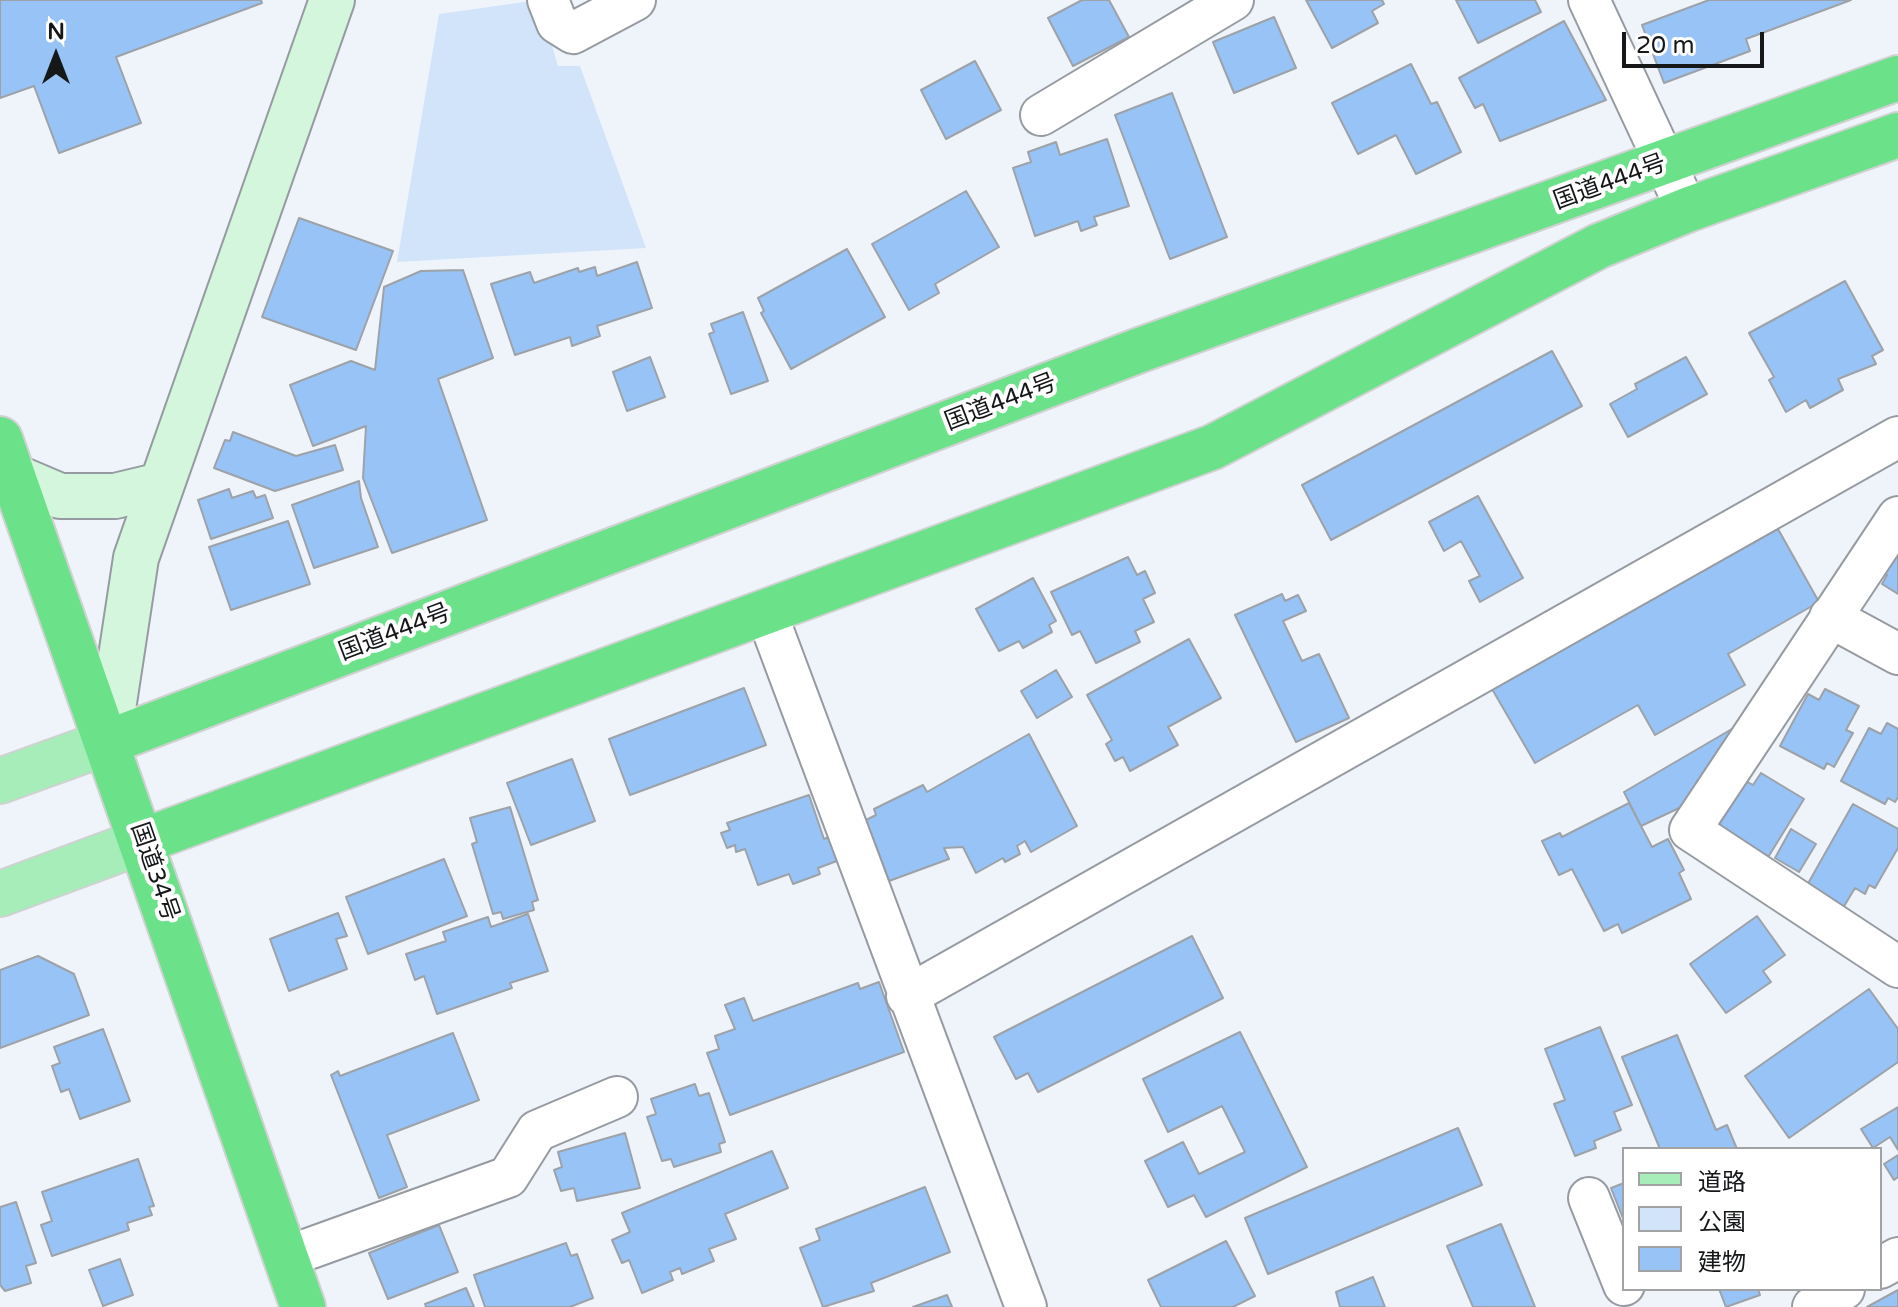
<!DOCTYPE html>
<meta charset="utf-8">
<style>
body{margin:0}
#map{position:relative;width:1898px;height:1307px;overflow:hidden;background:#eff4fb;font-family:"Varela Round","Noto Sans JP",sans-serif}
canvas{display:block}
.legend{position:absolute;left:1622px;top:1147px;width:260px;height:144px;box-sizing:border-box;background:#fff;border:2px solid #a1a2a3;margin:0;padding:10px 14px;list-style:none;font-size:24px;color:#151719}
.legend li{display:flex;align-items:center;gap:16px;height:40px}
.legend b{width:40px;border:2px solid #a1a2a3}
.north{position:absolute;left:16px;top:16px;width:80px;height:80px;-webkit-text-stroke:6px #fff;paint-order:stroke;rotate:0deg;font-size:22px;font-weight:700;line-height:32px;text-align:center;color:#151719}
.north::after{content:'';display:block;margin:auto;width:28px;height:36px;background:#151719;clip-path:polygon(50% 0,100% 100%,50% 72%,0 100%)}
.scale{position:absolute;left:1622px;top:32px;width:142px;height:36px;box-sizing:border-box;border:4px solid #151719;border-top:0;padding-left:10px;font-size:24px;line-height:28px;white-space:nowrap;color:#151719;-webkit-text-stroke:6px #fff;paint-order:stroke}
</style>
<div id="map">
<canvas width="1898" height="1307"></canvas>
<ul class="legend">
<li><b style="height:10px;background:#a6edb9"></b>道路</li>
<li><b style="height:22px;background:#d1e4fa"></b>公園</li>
<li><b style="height:22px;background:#98c3f6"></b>建物</li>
</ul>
<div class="north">N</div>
<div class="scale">20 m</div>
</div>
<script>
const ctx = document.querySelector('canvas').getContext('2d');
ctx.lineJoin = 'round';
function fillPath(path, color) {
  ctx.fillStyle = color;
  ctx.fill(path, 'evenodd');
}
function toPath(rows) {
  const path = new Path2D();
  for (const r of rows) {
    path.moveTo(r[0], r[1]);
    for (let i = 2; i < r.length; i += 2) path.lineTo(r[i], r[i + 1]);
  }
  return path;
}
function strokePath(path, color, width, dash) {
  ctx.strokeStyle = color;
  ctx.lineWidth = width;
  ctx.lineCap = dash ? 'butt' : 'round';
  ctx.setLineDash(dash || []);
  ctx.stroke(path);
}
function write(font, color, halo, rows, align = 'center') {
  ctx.font = font + ' "Varela Round","Noto Sans JP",sans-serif';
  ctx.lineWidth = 8;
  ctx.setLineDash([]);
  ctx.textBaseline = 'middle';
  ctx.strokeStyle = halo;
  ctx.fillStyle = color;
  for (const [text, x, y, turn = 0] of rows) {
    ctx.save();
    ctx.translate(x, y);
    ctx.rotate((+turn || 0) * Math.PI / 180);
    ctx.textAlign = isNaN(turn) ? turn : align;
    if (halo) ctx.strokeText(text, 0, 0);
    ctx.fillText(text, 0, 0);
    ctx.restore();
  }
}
fillPath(toPath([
 [539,0,558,66,580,66,646,248,397,262,439,14]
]), '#d1e4fa');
const building = toPath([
 [0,0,261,0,262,3,116,57,141,123,59,153,34,86,0,98,0,0],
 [1082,0,1109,0,1129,37,1073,66,1048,18,1082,0],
 [1306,0,1382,0,1384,4,1372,11,1378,23,1332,48,1306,0],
 [1456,0,1535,0,1541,12,1478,43,1456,0],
 [1709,0,1851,0,1746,39,1750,51,1664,83,1642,25,1709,0],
 [1274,17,1296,68,1234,93,1213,42,1274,17],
 [1564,21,1606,100,1500,141,1483,104,1475,108,1459,78,1564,21],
 [975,61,1001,110,946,139,921,90,975,61],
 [1411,64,1431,104,1437,102,1461,152,1416,174,1396,135,1358,154,1332,103,1411,64],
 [1172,93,1227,237,1170,259,1115,115,1172,93],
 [1107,139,1129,206,1094,217,1097,225,1081,231,1078,221,1035,236,1013,168,1031,162,1028,152,1056,142,1060,155,1107,139],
 [966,191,999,247,935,284,939,293,909,310,872,244,966,191],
 [299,218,393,251,356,350,262,317,299,218],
 [847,249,885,317,791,369,761,313,764,311,758,298,847,249],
 [637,262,652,308,597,326,600,336,572,346,570,337,515,355,491,284,530,272,534,283,578,268,579,272,595,267,597,276,637,262],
 [463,270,493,358,438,379,487,520,392,553,363,478,366,426,313,446,290,385,351,361,375,370,384,287,421,271,463,270],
 [1845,281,1883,350,1872,356,1876,364,1838,379,1843,390,1810,408,1806,400,1786,412,1769,380,1774,377,1749,333,1845,281],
 [743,312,768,381,731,394,709,334,714,332,711,324,743,312],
 [1552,351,1582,406,1331,540,1302,485,1552,351],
 [650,357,665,397,627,411,613,372,650,357],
 [1686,357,1707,394,1628,437,1610,404,1637,389,1635,384,1686,357],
 [233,432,296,456,335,445,343,470,275,491,214,468,225,440,230,441,233,432],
 [359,481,361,498,378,547,314,568,292,505,359,481],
 [229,489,232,498,253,491,256,498,265,495,273,518,211,539,198,500,229,489],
 [1478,496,1523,578,1480,602,1469,581,1480,576,1461,541,1444,551,1429,522,1478,496],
 [288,521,310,584,231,610,209,547,288,521],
 [1778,529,1819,602,1728,654,1745,685,1655,735,1638,705,1535,763,1492,689,1778,529],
 [1898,547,1898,594,1882,584,1887,575,1883,573,1898,547],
 [1128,557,1137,575,1145,571,1155,593,1143,599,1154,622,1135,631,1140,642,1096,663,1080,631,1072,635,1051,592,1128,557],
 [1033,578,1056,621,1049,625,1052,632,1023,648,1019,641,999,651,976,609,1033,578],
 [1282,594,1285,601,1298,595,1306,611,1283,621,1302,661,1319,654,1349,718,1296,742,1235,615,1282,594],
 [1189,639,1221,698,1168,727,1178,745,1130,771,1123,757,1115,761,1106,744,1112,740,1087,695,1189,639],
 [1056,670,1072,697,1037,718,1021,691,1056,670],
 [744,688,766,745,630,795,609,739,744,688],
 [1825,689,1859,706,1846,730,1853,733,1834,767,1827,763,1824,769,1780,746,1808,694,1819,700,1825,689],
 [1887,723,1898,729,1898,797,1895,802,1888,798,1885,804,1841,781,1869,728,1881,734,1887,723],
 [1737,726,1694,801,1641,826,1624,792,1737,726],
 [1029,734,1077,826,1031,852,1025,841,1017,846,1020,854,1005,862,1003,858,976,873,963,847,944,848,949,859,889,881,866,820,876,815,874,809,923,785,927,792,1029,734],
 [572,759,595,821,531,845,507,783,572,759],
 [1761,773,1804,799,1767,859,1717,828,1746,781,1753,785,1761,773],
 [809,795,824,839,829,837,837,861,818,868,820,874,793,884,789,874,758,885,745,849,736,852,735,845,727,848,721,833,730,830,727,823,809,795],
 [1629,803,1652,847,1668,839,1684,870,1679,873,1691,899,1622,933,1618,924,1604,931,1572,869,1559,875,1542,841,1560,833,1562,837,1629,803],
 [1853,804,1898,829,1898,848,1875,888,1869,885,1865,894,1855,888,1843,908,1806,887,1853,804],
 [510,807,538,900,532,902,534,910,503,919,501,912,493,914,472,844,477,842,470,818,510,807],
 [1791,829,1816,844,1799,872,1775,858,1791,829],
 [444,859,467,916,368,954,346,897,444,859],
 [338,913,347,936,336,939,347,969,289,991,270,939,338,913],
 [528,914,548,971,510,983,512,988,437,1014,424,976,415,980,406,954,446,941,443,932,488,917,491,927,528,914],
 [1757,916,1785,955,1763,971,1771,982,1726,1013,1690,964,1757,916],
 [1192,936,1223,998,1038,1092,1028,1073,1016,1079,994,1037,1192,936],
 [38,956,74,974,89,1015,0,1048,0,970,38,956],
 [879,982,904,1052,730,1115,707,1053,719,1049,715,1036,735,1029,725,1005,744,998,753,1021,858,983,860,989,879,982],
 [1869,989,1898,1029,1898,1062,1789,1138,1745,1076,1869,989],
 [1600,1027,1632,1105,1614,1112,1621,1130,1594,1141,1596,1148,1575,1156,1554,1104,1565,1100,1545,1049,1600,1027],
 [103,1029,130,1101,80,1119,69,1089,61,1092,52,1066,60,1063,54,1047,103,1029],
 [1240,1032,1307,1167,1206,1217,1194,1195,1168,1207,1145,1161,1183,1142,1199,1174,1245,1152,1222,1106,1168,1132,1143,1079,1240,1032],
 [453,1033,479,1100,387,1135,407,1187,379,1198,331,1075,338,1071,340,1076,453,1033],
 [1677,1035,1716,1130,1727,1125,1737,1149,1660,1149,1622,1057,1677,1035],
 [695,1084,699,1096,709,1093,725,1142,719,1144,721,1152,674,1167,671,1159,662,1161,647,1117,656,1114,651,1099,695,1084],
 [1898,1107,1898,1150,1890,1137,1873,1148,1861,1129,1898,1107],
 [1458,1128,1482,1185,1268,1274,1245,1218,1458,1128],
 [625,1133,640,1188,577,1201,574,1188,561,1191,554,1170,562,1167,558,1152,625,1133],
 [772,1151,788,1188,725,1214,736,1239,709,1249,714,1261,682,1274,680,1268,670,1272,673,1280,642,1293,629,1260,622,1263,612,1240,630,1232,622,1213,772,1151],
 [1898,1155,1898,1177,1894,1180,1884,1164,1898,1155],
 [138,1159,154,1206,149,1207,152,1215,127,1223,129,1230,52,1256,41,1225,52,1221,42,1192,138,1159],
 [1624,1183,1624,1221,1611,1188,1624,1183],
 [925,1187,950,1252,871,1283,874,1291,823,1307,800,1248,820,1240,816,1229,925,1187],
 [16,1202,36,1263,26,1266,31,1283,5,1291,0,1285,0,1207,16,1202],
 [1501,1224,1535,1307,1473,1307,1447,1246,1501,1224],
 [439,1225,458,1272,388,1299,369,1253,439,1225],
 [1226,1241,1255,1296,1233,1307,1161,1307,1148,1280,1226,1241],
 [566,1243,571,1256,577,1254,593,1298,570,1307,485,1307,474,1275,566,1243],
 [120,1259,133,1295,103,1306,89,1270,120,1259],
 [1373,1277,1385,1307,1340,1307,1336,1292,1373,1277],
 [466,1288,474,1307,426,1307,425,1304,466,1288],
 [1719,1289,1758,1289,1760,1295,1726,1307,1719,1289],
 [1898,1290,1898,1307,1867,1307,1898,1290],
 [947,1295,952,1307,913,1307,947,1295]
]);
fillPath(building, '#98c3f6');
strokePath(building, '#9da2a8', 2);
const street = toPath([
 [548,0,557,23,573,33,635,0],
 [1589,0,1687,210],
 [1041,115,1233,0],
 [1898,517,1690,830,1898,967],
 [766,612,1026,1307],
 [1830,617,1898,654],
 [907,996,1898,437],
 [1589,1198,1624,1285],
 [286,1257,508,1177,537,1131,617,1097],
 [1880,1268,1898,1258],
 [1813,1307,1844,1289]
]);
const secondary = toPath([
 [13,476,60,496,115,496,161,485],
 [108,742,136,558,332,0]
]);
const primary = toPath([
 [0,781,108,742],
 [0,894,143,841]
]);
const highway = toPath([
 [0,439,303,1307],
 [108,742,1140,350,1898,78],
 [143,841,1213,447,1599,246,1687,210,1898,135]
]);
strokePath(street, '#969ba1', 44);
strokePath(secondary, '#969ba1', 48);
strokePath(primary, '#d0d1d1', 48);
strokePath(highway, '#d0d1d1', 48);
strokePath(street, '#fff', 40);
strokePath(secondary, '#d3f6dc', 44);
strokePath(primary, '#a6edb9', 44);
strokePath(highway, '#6be18a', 44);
write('24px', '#151719', '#fff', [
 ["国道444号",1610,183,-20],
 ["国道444号",1001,403,-21],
 ["国道444号",395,633,-21],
 ["国道34号",154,872,71]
]);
</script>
